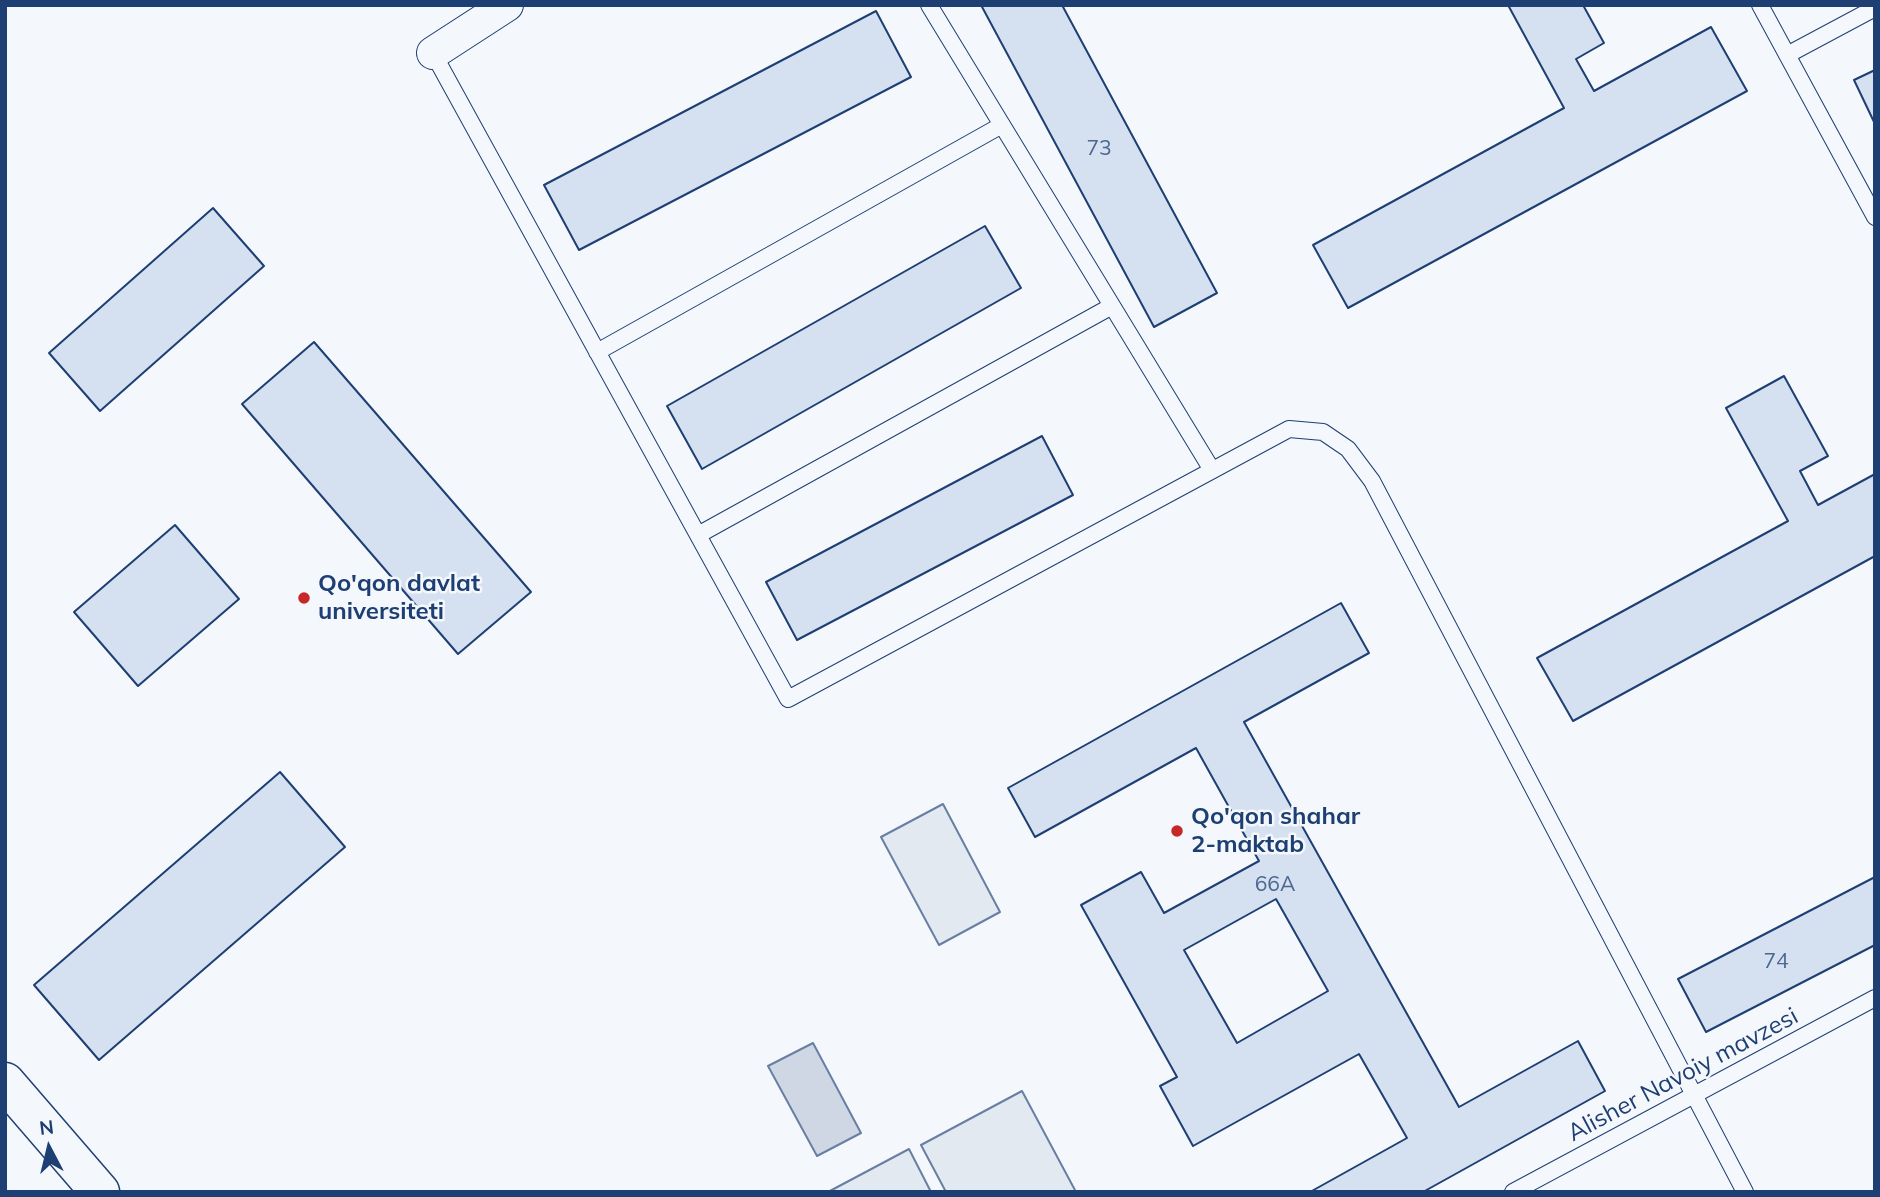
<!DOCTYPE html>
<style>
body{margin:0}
#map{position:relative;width:1880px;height:1197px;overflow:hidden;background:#f4f7fb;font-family:Mulish,sans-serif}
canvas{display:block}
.frame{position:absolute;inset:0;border:7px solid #1d3f73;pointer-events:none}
.north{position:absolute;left:14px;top:1113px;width:70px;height:70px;-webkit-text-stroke:5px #f4f7fb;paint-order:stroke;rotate:353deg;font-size:19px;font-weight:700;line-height:28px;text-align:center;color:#1d3f73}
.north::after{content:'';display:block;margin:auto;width:24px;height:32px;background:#1d3f73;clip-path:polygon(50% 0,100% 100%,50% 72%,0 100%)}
</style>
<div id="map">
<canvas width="1880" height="1197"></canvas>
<div class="frame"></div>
<div class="north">N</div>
</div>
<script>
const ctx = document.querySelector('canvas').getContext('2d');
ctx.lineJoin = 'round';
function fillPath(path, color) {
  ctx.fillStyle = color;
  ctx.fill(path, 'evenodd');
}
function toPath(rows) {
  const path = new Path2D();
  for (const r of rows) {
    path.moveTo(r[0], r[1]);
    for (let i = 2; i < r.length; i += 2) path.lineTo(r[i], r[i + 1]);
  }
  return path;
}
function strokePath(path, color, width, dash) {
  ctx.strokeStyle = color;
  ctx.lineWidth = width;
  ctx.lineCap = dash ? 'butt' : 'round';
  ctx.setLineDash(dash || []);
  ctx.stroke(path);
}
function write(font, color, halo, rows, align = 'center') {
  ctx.font = font + ' Mulish,sans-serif';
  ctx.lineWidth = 5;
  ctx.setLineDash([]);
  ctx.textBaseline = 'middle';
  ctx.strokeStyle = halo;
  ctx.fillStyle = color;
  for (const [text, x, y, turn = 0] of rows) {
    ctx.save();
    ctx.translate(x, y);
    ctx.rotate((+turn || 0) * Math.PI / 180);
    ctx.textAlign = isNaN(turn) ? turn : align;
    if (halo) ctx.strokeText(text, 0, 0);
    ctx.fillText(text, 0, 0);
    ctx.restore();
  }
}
const green = toPath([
 [943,804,1000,912,939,945,881,837,943,804],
 [1022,1091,1076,1192,946,1192,921,1145,1022,1091],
 [909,1149,931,1192,828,1192,909,1149]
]);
fillPath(green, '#e3e9f0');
strokePath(green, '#687fa3', 2);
const water = toPath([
 [813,1043,861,1133,817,1156,768,1066,813,1043]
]);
fillPath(water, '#cfd7e4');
strokePath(water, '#687fa3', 2);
const building = toPath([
 [981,5,1062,5,1217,293,1154,327,981,5],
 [1508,5,1583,5,1604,43,1576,59,1594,91,1711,27,1747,91,1348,308,1313,245,1564,108,1508,5],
 [876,11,911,77,579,250,544,185,876,11],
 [1875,70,1875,124,1854,80,1875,70],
 [213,208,264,266,100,411,49,353,213,208],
 [985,226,1021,288,702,469,667,406,985,226],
 [314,342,531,592,458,654,242,404,314,342],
 [1784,376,1828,456,1800,471,1818,505,1875,474,1875,556,1573,721,1537,658,1788,521,1726,408,1784,376],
 [1042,436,1073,495,797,640,766,582,1042,436],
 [175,525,239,599,138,686,74,612,175,525],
 [1341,603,1369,653,1244,722,1459,1107,1578,1041,1605,1091,1423,1192,1310,1192,1407,1138,1359,1054,1193,1146,1160,1086,1177,1077,1081,905,1141,872,1164,913,1259,861,1196,748,1035,837,1008,788,1341,603],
 [1276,899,1328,991,1237,1043,1184,950,1276,899],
 [280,772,345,847,99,1060,34,985,280,772],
 [1875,877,1875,945,1706,1032,1678,979,1875,877]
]);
fillPath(building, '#d5e0f0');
strokePath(building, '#1d3f73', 2);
const service = toPath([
 [929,5,1212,470],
 [1760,5,1875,217],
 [433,53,788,699,1289,429,1323,432,1348,449,1372,481,1745,1192],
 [1787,55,1875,8],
 [597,352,1002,125],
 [698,535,1112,306],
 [1513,1192,1875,998]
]);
const minor = toPath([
 [433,53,507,5]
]);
const trunk = toPath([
 [5,1082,100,1192]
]);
strokePath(service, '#1d3f73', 18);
strokePath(minor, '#1d3f73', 34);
strokePath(trunk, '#1d3f73', 41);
strokePath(service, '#f4f7fb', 16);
strokePath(minor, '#f4f7fb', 32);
strokePath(trunk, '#f4f7fb', 38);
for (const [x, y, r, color] of [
 [304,598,7,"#c62828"],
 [1177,831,7,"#c62828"]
]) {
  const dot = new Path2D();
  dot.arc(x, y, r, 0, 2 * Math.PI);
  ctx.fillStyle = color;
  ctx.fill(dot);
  strokePath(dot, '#f4f7fb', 2.5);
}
write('21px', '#4b6792', null, [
 ["73",1099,149],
 ["66A",1275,885],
 ["74",1776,962]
]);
write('bold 24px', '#1d3f73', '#f4f7fb', [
 ["Qo'qon davlat",318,584],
 ["universiteti",318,612],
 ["Qo'qon shahar",1191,817],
 ["2-maktab",1191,845]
], 'left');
write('24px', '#1d3f73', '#f4f7fb', [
 ["Alisher Navoiy mavzesi",1683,1075,-28]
]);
</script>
